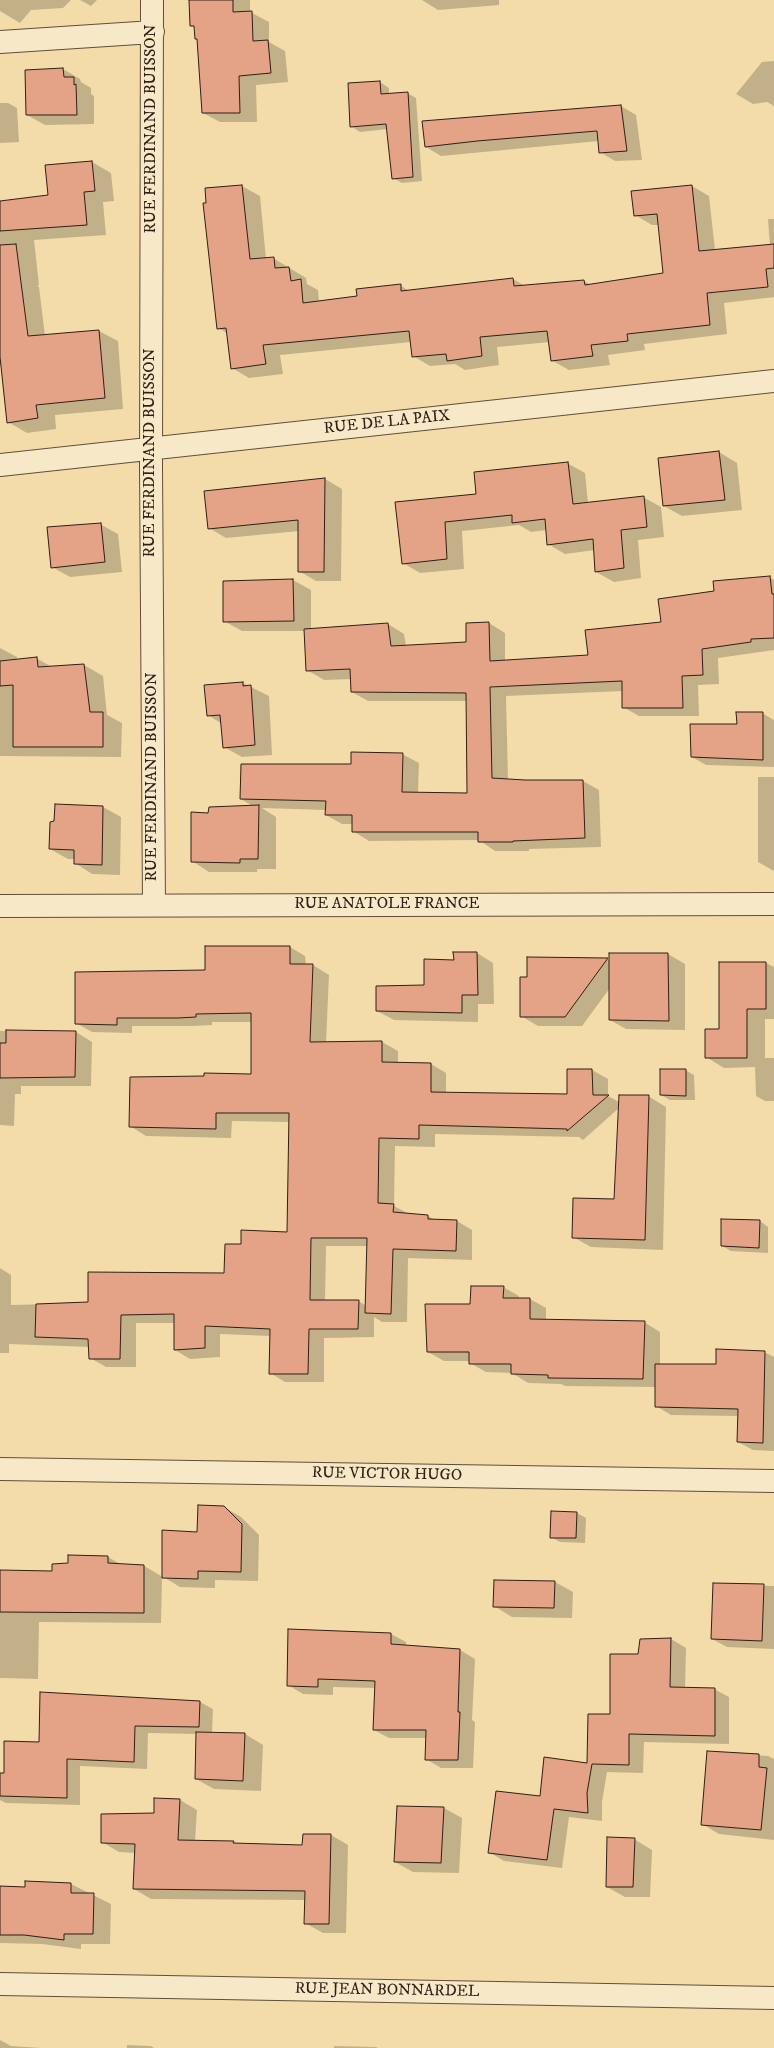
<!DOCTYPE html>
<style>
body{margin:0}
canvas{display:block;background:#f3dcaa}
</style>
<canvas width="774" height="2048"></canvas>
<script>
const ctx = document.querySelector('canvas').getContext('2d');
ctx.lineJoin = 'round';
function fillPath(path, color) {
  ctx.fillStyle = color;
  ctx.fill(path, 'evenodd');
}
function toPath(rows) {
  const path = new Path2D();
  for (const r of rows) {
    path.moveTo(r[0], r[1]);
    for (let i = 2; i < r.length; i += 2) path.lineTo(r[i], r[i + 1]);
  }
  return path;
}
function strokePath(path, color, width, dash) {
  ctx.strokeStyle = color;
  ctx.lineWidth = width;
  ctx.lineCap = dash ? 'butt' : 'round';
  ctx.setLineDash(dash || []);
  ctx.stroke(path);
}
function write(font, color, halo, rows, align = 'center') {
  ctx.font = font + ' "IM FELL DW Pica",serif';
  ctx.lineWidth = 3;
  ctx.setLineDash([]);
  ctx.textBaseline = 'middle';
  ctx.strokeStyle = halo;
  ctx.fillStyle = color;
  for (const [text, x, y, turn = 0] of rows) {
    ctx.save();
    ctx.translate(x, y);
    ctx.rotate((+turn || 0) * Math.PI / 180);
    ctx.textAlign = isNaN(turn) ? turn : align;
    if (halo) ctx.strokeText(text, 0, 0);
    ctx.fillText(text, 0, 0);
    ctx.restore();
  }
}
fillPath(toPath([
 [0,0,71,0,63,8,31,10,20,23,0,11],
 [80,0,97,0,91,6],
 [190,0,250,0,250,12,269,22,269,42,285,51,288,82,256,85,257,122,220,122,203,113,198,40,196,39,195,28,191,25],
 [422,0,499,0,499,5,438,10],
 [774,61,774,106,767,102,753,104,736,94,762,62],
 [63,69,80,79,81,82,91,88,91,94,94,96,94,124,45,125,27,115],
 [380,82,389,88,389,94,407,93,416,98,422,181,402,183,393,178,388,129,360,132,351,126],
 [0,103,8,103,17,108,19,142,0,143],
 [621,106,636,115,642,160,615,161,600,152,599,141,441,156,426,147],
 [92,162,111,173,114,201,103,202,106,235,34,240,39,285,37,286,39,287,45,336,99,331,118,341,123,409,55,415,56,429,27,433,8,422,0,360,0,202,49,196],
 [242,186,260,196,266,259,273,258,306,278,307,284,318,290,319,302,358,297,400,285,409,291,513,279,525,286,584,281,591,285,664,274,659,225,652,225,635,215,692,186,709,196,715,250,770,246,768,219,774,219,774,297,724,303,727,334,644,344,645,350,608,355,610,365,569,370,551,360,550,342,497,347,499,365,465,370,455,364,430,366,413,356,411,342,280,355,283,374,249,378,232,368,227,333,218,328,206,188],
 [719,452,737,463,742,510,682,516,664,506],
 [567,463,585,473,588,503,643,497,661,507,664,537,638,540,641,578,614,582,596,572,595,550,565,554,548,544,547,530,531,532,519,525,462,531,464,569,420,573,403,563,396,502,477,494],
 [325,479,342,489,341,581,316,581,299,571,299,531,226,538,209,528,205,492],
 [100,524,118,534,122,572,70,577,52,567],
 [769,577,774,580,774,650,718,658,719,684,698,685,699,716,639,716,623,707,623,691,506,696,508,780,583,781,599,790,601,847,529,849,529,851,495,851,479,840,369,841,353,831,353,824,342,824,326,815,326,810,262,808,276,817,276,869,257,869,257,872,209,872,192,861,209,814,254,807,241,799,402,754,419,763,418,793,468,794,468,701,368,701,352,692,352,679,324,680,307,670,305,631,242,631,224,621,293,580,311,590,311,629,388,624,404,634,406,646,467,643,489,623,505,633,505,661,589,656,662,623,716,592],
 [0,648,17,657,17,660,36,658,52,667,84,665,103,676,107,715,122,723,121,757,0,756],
 [243,683,269,696,272,755,242,757,224,747,222,724,208,715],
 [762,713,774,720,774,767,706,765,692,757,738,725],
 [758,777,774,777,774,871,758,862],
 [56,805,103,807,121,817,120,875,92,874,75,863,75,859,68,859,50,849],
 [290,947,305,956,306,965,313,965,329,975,326,1043,382,1042,398,1051,398,1063,431,1064,446,1073,446,1093,568,1095,592,1070,608,1079,608,1096,619,1102,648,1096,666,1107,663,1250,591,1247,573,1237,615,1200,619,1108,583,1140,579,1137,435,1134,435,1147,395,1146,394,1206,409,1214,428,1216,435,1220,457,1221,472,1230,472,1260,408,1258,407,1322,382,1322,374,1317,374,1337,324,1338,324,1382,285,1382,270,1373,271,1336,220,1334,220,1357,190,1359,175,1350,175,1323,136,1323,136,1367,106,1367,90,1358,90,1347,9,1344,9,1353,0,1353,0,1268,11,1275,11,1305,89,1303,225,1274,242,1245,288,1233,289,1122,232,1121,231,1138,146,1136,130,1126,252,1075,252,1022,212,1022,212,1025,194,1026,132,1026,132,1033,92,1032,76,1023,206,971],
 [326,1246,368,1246,367,1306,358,1301,325,1301],
 [477,953,493,963,494,1004,478,1004,478,1022,394,1020,377,1011,425,986,455,961],
 [610,954,668,954,685,964,685,1030,626,1029,610,1020,610,988,582,1026,538,1026,521,1016,528,978,528,958,610,960],
 [720,963,766,963,774,967,774,1019,765,1019,765,1058,774,1058,774,1101,765,1101,756,1096,755,1067,724,1068,706,1057,720,1030],
 [0,1031,76,1032,92,1042,91,1086,21,1086,21,1094,15,1094,14,1126,0,1125],
 [685,1070,694,1075,695,1100,670,1100,661,1095],
 [760,1221,768,1227,768,1253,731,1251,722,1246],
 [503,1287,519,1296,519,1299,530,1299,546,1308,546,1320,644,1322,660,1332,660,1365,717,1365,764,1352,774,1357,774,1451,753,1450,738,1442,739,1416,671,1415,656,1406,656,1387,565,1386,561,1384,528,1383,512,1373,486,1372,470,1363,470,1361,444,1361,428,1352,471,1305],
 [224,1507,241,1517,259,1535,258,1581,215,1580,215,1588,180,1587,162,1576,161,1623,39,1622,38,1679,0,1678,0,1571,53,1572,69,1564,69,1556,108,1557,122,1565,144,1566,163,1577,197,1533],
 [577,1513,586,1518,585,1543,560,1542,551,1537],
 [495,1581,555,1582,573,1592,572,1618,512,1617,494,1606],
 [714,1584,774,1586,774,1649,727,1647,712,1639],
 [391,1634,406,1642,406,1646,460,1650,475,1659,472,1720,475,1722,473,1768,441,1768,426,1759,427,1738,389,1738,374,1730,376,1688,333,1687,333,1695,303,1694,288,1685],
 [671,1639,686,1648,685,1689,714,1689,729,1697,729,1744,644,1742,643,1773,607,1772,602,1802,602,1821,569,1817,562,1868,504,1861,489,1852,541,1797,588,1764,639,1655],
 [200,1702,213,1709,212,1734,245,1734,263,1745,261,1791,214,1789,196,1779,197,1734,148,1733,147,1769,80,1766,80,1805,6,1803,0,1800,0,1774,4,1774,40,1743],
 [708,1752,768,1756,774,1759,774,1840,719,1834,702,1824],
 [180,1800,197,1810,195,1841,303,1846,331,1835,348,1845,346,1933,323,1933,305,1923,306,1900,151,1899,134,1889,135,1853,119,1852,102,1842],
 [398,1807,444,1808,462,1818,459,1873,413,1872,395,1862],
 [634,1839,652,1850,650,1897,625,1897,607,1887],
 [71,1884,111,1904,110,1944,81,1944,81,1949,42,1944,0,1943,0,1887,26,1888],
 [0,2040,11,2046,42,2048,0,2048],
 [127,2045,151,2046,154,2048,127,2048],
 [334,2046,376,2047,378,2048,334,2048]
]), '#0003');
const building = toPath([
 [189,0,233,0,233,12,252,11,253,41,268,40,271,73,239,76,240,113,202,113,197,39,195,39,194,26,190,26,189,0],
 [63,68,64,77,74,77,74,85,76,84,77,115,26,115,25,70,63,68],
 [380,81,381,94,408,92,413,177,392,179,386,124,350,127,348,83,380,81],
 [621,105,627,151,599,153,597,131,477,141,425,147,422,121,621,105],
 [92,161,95,191,84,192,87,225,0,231,0,201,48,195,45,165,92,161],
 [242,185,250,259,274,257,275,268,289,267,291,281,301,279,303,303,357,296,356,289,401,284,401,291,513,278,514,286,584,280,585,285,663,273,657,214,634,216,631,191,692,185,699,251,774,244,774,268,766,269,768,287,707,293,710,325,627,334,628,341,591,345,593,356,551,361,547,331,480,337,482,356,447,361,446,354,412,357,409,331,263,345,266,364,231,369,226,328,217,329,203,203,206,203,205,188,242,185],
 [16,244,28,336,99,330,105,398,36,405,38,418,7,423,0,357,0,245,16,244],
 [719,451,725,500,663,506,658,458,719,451],
 [568,462,573,504,644,496,647,527,621,530,624,568,595,572,593,539,547,545,545,519,512,523,512,515,445,522,447,559,402,564,395,502,476,494,474,472,568,462],
 [325,478,324,572,298,572,298,520,208,529,204,491,325,478],
 [101,523,105,562,51,568,47,527,101,523],
 [770,576,772,594,774,594,774,638,751,639,751,642,702,649,703,675,682,676,683,708,622,708,622,681,490,687,492,778,525,780,583,780,585,838,513,841,513,842,478,842,478,832,352,832,352,815,325,815,326,801,240,799,241,764,351,764,351,752,403,753,402,792,467,793,466,693,351,692,350,669,306,671,304,629,388,623,391,646,466,642,466,623,489,622,490,661,588,655,585,630,661,622,658,599,714,591,713,581,770,576],
 [293,579,294,621,223,622,223,581,293,579],
 [37,657,38,667,84,664,90,712,103,712,103,747,13,747,13,685,0,686,0,661,37,657],
 [243,682,243,686,251,685,255,745,223,748,220,715,207,716,204,685,243,682],
 [736,712,763,712,763,760,691,757,690,724,737,724,736,712],
 [55,804,103,806,102,865,74,864,74,850,49,849,50,822,54,821,55,804],
 [259,805,258,859,240,859,240,863,191,862,191,812,208,813,209,807,259,805],
 [205,946,290,946,290,964,313,964,310,1042,382,1041,382,1062,431,1063,431,1092,567,1094,567,1069,592,1069,593,1095,609,1095,567,1131,567,1129,419,1125,419,1139,379,1138,378,1203,394,1204,393,1212,428,1215,428,1219,457,1220,456,1251,393,1249,391,1314,365,1313,367,1238,311,1238,310,1300,359,1300,358,1329,309,1329,308,1374,269,1374,270,1329,205,1326,205,1348,174,1350,174,1314,121,1315,120,1359,89,1359,88,1339,35,1337,36,1304,88,1302,88,1272,224,1273,225,1244,241,1244,241,1230,287,1232,289,1113,216,1113,216,1129,129,1127,130,1077,204,1076,204,1073,251,1074,251,1013,196,1014,196,1017,178,1018,117,1018,117,1025,75,1024,75,972,205,970,205,946],
 [453,952,477,952,478,995,462,995,462,1013,376,1011,376,986,424,985,424,959,454,960,453,952],
 [609,953,668,953,669,1021,609,1020,609,953],
 [527,957,608,958,565,1017,520,1017,520,977,527,977,527,957],
 [719,962,766,962,766,1009,747,1009,747,1058,705,1058,705,1029,719,1029,719,962],
 [6,1030,76,1031,75,1077,0,1078,0,1043,6,1043,6,1030],
 [660,1069,686,1069,686,1096,660,1095,660,1069],
 [619,1095,649,1095,645,1240,572,1238,573,1198,614,1199,619,1095],
 [721,1219,760,1220,759,1248,721,1246,721,1219],
 [471,1286,504,1286,503,1298,530,1298,530,1319,645,1321,643,1379,548,1378,548,1375,511,1374,511,1364,469,1364,469,1352,427,1352,425,1304,470,1304,471,1286],
 [716,1349,765,1351,763,1443,737,1442,738,1409,655,1407,655,1364,716,1364,716,1349],
 [198,1505,224,1506,242,1524,241,1572,198,1571,198,1579,162,1578,162,1530,197,1532,198,1505],
 [551,1511,577,1512,576,1538,550,1538,551,1511],
 [68,1555,108,1556,108,1563,144,1565,144,1613,0,1612,0,1570,52,1571,52,1564,68,1563,68,1555],
 [494,1580,555,1581,554,1608,493,1607,494,1580],
 [713,1583,764,1584,762,1641,711,1639,713,1583],
 [288,1629,391,1633,391,1644,460,1649,458,1712,460,1712,458,1760,425,1760,426,1730,373,1730,375,1681,318,1679,318,1687,287,1686,288,1629],
 [671,1638,670,1687,715,1688,715,1736,629,1734,629,1765,592,1764,587,1793,588,1813,554,1809,547,1860,488,1853,496,1791,540,1796,544,1757,587,1763,588,1714,610,1714,610,1654,638,1654,640,1639,671,1638],
 [40,1692,200,1701,199,1727,135,1726,134,1762,67,1759,67,1798,0,1796,0,1773,4,1773,4,1741,39,1742,40,1692],
 [196,1732,245,1733,243,1781,195,1779,196,1732],
 [707,1751,759,1754,759,1767,767,1768,761,1830,701,1825,707,1751],
 [154,1798,180,1799,178,1840,234,1841,233,1843,302,1845,303,1834,331,1834,329,1924,304,1924,305,1891,133,1889,135,1844,101,1843,101,1814,154,1813,154,1798],
 [397,1806,444,1807,441,1863,394,1862,397,1806],
 [607,1837,635,1838,633,1887,606,1887,607,1837],
 [25,1881,71,1883,71,1893,94,1893,93,1934,64,1934,64,1940,24,1935,0,1935,0,1886,25,1887,25,1881]
]);
fillPath(building, '#e4a286');
strokePath(building, '#2f1f16', 1);
const street = toPath([
 [152,0,151,466,154,905],
 [0,42,153,32],
 [0,465,774,381],
 [0,906,774,904],
 [0,1469,774,1481],
 [0,1984,774,1998]
]);
strokePath(street, '#604e3b', 24);
strokePath(street, '#f7e8c8', 22);
write('16px', '#2f1f16', '#f7e8c8', [
 ["RUE FERDINAND BUISSON",152,129,-90],
 ["RUE DE LA PAIX",387,423,-6],
 ["RUE FERDINAND BUISSON",151,453,-90],
 ["RUE FERDINAND BUISSON",153,777,-90],
 ["RUE ANATOLE FRANCE",387,905],
 ["RUE VICTOR HUGO",387,1475,1],
 ["RUE JEAN BONNARDEL",387,1991,1]
]);
</script>
